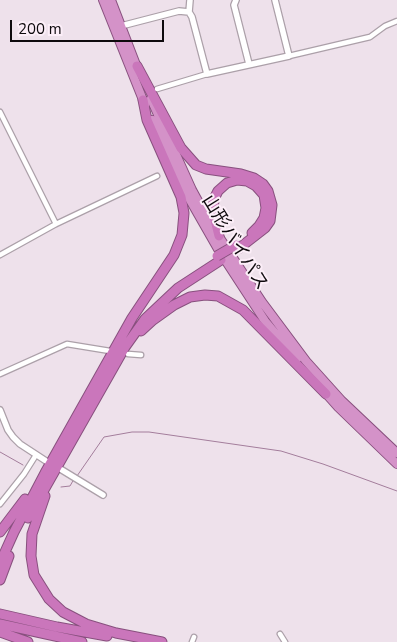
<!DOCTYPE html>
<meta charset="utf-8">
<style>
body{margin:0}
#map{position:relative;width:397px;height:642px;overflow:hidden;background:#eee1eb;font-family:"Nunito Sans",sans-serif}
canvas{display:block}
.scale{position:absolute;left:10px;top:20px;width:154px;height:22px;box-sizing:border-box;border:2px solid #0e0a0d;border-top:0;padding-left:6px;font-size:15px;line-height:18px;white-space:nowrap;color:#0e0a0d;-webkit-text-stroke:4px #fceef8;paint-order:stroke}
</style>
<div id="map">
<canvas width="397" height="642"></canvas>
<div class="scale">200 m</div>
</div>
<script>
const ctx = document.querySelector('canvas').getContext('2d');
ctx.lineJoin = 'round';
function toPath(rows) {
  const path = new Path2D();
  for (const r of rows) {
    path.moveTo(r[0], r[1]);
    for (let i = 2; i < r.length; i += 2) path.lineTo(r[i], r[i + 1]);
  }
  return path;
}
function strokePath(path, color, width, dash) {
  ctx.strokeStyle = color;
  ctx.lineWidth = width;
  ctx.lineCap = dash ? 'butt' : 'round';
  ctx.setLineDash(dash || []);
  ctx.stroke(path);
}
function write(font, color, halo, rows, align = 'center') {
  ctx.font = font + ' "Nunito Sans","Noto Sans JP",sans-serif';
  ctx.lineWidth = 4;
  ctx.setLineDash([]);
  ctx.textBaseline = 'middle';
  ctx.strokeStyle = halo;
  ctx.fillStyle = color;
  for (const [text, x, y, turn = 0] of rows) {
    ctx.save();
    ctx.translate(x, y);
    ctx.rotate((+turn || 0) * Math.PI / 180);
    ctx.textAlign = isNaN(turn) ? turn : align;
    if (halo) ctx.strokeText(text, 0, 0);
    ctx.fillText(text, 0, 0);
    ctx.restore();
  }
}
strokePath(toPath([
 [0,452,23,465],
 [77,476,104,437,132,432,149,432,281,451,323,464,397,491],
 [61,487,70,486,74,479]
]), '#a37d9b', 1);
const minor = toPath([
 [289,56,370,37,385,26,397,21],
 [157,89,207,74],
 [0,112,56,224],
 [0,255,56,224,157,176],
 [128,354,141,355],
 [0,374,67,344,110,351],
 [0,504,24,474,36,455],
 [280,634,285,642],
 [192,642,194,637]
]);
const tertiary = toPath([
 [236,0,234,5,249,64],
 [189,12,190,0],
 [121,26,179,11,189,12,192,17,207,74,289,56,275,0],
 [0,410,8,430,13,437,20,444,46,461],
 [62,470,103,495]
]);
const trunk = toPath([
 [103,0,145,105],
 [111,0,138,70],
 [151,99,192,190,210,223,262,302,306,361,342,401,397,453],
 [152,120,186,193,218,249,265,321,297,359],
 [322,389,338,407,397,464]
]);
const motorway = toPath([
 [137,66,181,148,196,165,206,169,241,174,254,178,263,184,268,191,272,205,270,221,265,228,238,249],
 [219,236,213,212,214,199,218,191,227,183,237,180,247,181,256,186,264,195,266,208,264,218,259,226,252,233],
 [141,331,153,320,174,305,190,297,205,295,218,296,243,310,326,394],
 [45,496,32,534,31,556,34,575,49,599,63,612,86,624,116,633,162,642],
 [28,518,125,347,145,319,178,288,221,260],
 [0,532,25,499],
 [0,563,14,532,45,473,132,318,174,255,182,235,184,213,181,197,147,120,143,100],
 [0,580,9,556],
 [0,614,57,627,107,636],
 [0,624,82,642],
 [0,632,28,642]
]);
strokePath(minor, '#aca0a9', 7);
strokePath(tertiary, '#aca0a9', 8);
strokePath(trunk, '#88507e', 10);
strokePath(motorway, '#88507e', 11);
strokePath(minor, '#fff', 4.5);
strokePath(tertiary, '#fff', 5.5);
strokePath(trunk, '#d492c8', 8);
strokePath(motorway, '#ca76bb', 9);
const motorwayBridge = toPath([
 [217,256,236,245]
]);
strokePath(motorwayBridge, '#88507e', 11, []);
strokePath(motorwayBridge, '#ca76bb', 9);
write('18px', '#0e0a0d', '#fceef8', [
 ["山形バイパス",234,243,58]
]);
</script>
